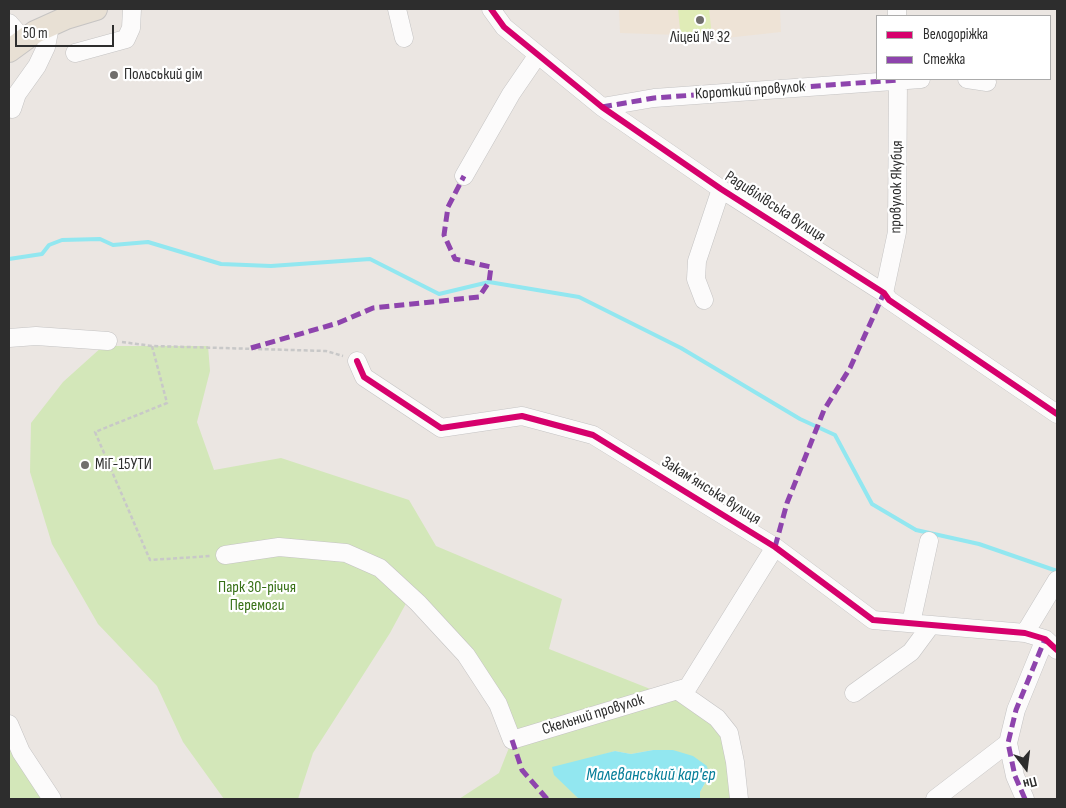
<!DOCTYPE html>
<meta charset="utf-8">
<style>
body{margin:0}
#map{position:relative;width:1066px;height:808px;overflow:hidden;background:#ebe6e2;font-family:"Sofia Sans Condensed",sans-serif}
canvas{display:block}
.frame{position:absolute;inset:0;border:10px solid #2d2d2d;pointer-events:none}
.legend{position:absolute;left:876px;top:15px;width:175px;height:65px;box-sizing:border-box;background:#fff;border:1px solid #ababab;margin:0;padding:6px 9px;list-style:none;font-size:15px;color:#2d2d2d}
.legend li{display:flex;align-items:center;gap:10px;height:25px}
.legend b{width:25px;border:1px solid #ababab}
.north{position:absolute;left:1001px;top:743px;width:50px;height:50px;-webkit-text-stroke:4px #fff;paint-order:stroke;rotate:165deg;font-size:14px;font-weight:700;line-height:20px;text-align:center;color:#2d2d2d}
.north::after{content:'';display:block;margin:auto;width:18px;height:22px;background:#2d2d2d;clip-path:polygon(50% 0,100% 100%,50% 72%,0 100%)}
.scale{position:absolute;left:15px;top:25px;width:99px;height:22px;box-sizing:border-box;border:2px solid #2d2d2d;border-top:0;padding-left:6px;font-size:15px;line-height:18px;white-space:nowrap;color:#2d2d2d;-webkit-text-stroke:4px #fff;paint-order:stroke}
</style>
<div id="map">
<canvas width="1066" height="808"></canvas>
<div class="frame"></div>
<ul class="legend">
<li><b style="height:6px;background:#d6006c"></b>Велодоріжка</li>
<li><b style="height:6px;background:#8e44ad"></b>Стежка</li>
</ul>
<div class="north">Пн</div>
<div class="scale">50 m</div>
</div>
<script>
const ctx = document.querySelector('canvas').getContext('2d');
ctx.lineJoin = 'round';
function fillPath(path, color) {
  ctx.fillStyle = color;
  ctx.fill(path, 'evenodd');
}
function toPath(rows) {
  const path = new Path2D();
  for (const r of rows) {
    path.moveTo(r[0], r[1]);
    for (let i = 2; i < r.length; i += 2) path.lineTo(r[i], r[i + 1]);
  }
  return path;
}
function strokePath(path, color, width, dash) {
  ctx.strokeStyle = color;
  ctx.lineWidth = width;
  ctx.lineCap = dash ? 'butt' : 'round';
  ctx.setLineDash(dash || []);
  ctx.stroke(path);
}
function write(font, color, halo, rows, align = 'center') {
  ctx.font = font + ' "Sofia Sans Condensed",sans-serif';
  ctx.lineWidth = 4.5;
  ctx.setLineDash([]);
  ctx.textBaseline = 'middle';
  ctx.strokeStyle = halo;
  ctx.fillStyle = color;
  for (const [text, x, y, turn = 0] of rows) {
    ctx.save();
    ctx.translate(x, y);
    ctx.rotate((+turn || 0) * Math.PI / 180);
    ctx.textAlign = isNaN(turn) ? turn : align;
    if (halo) ctx.strokeText(text, 0, 0);
    ctx.fillText(text, 0, 0);
    ctx.restore();
  }
}
fillPath(toPath([
 [619,9,780,9,781,32,680,43,678,35,620,33]
]), '#eee3d6');
fillPath(toPath([
 [103,346,208,346,210,371,197,422,214,470,281,458,409,500,436,546,562,599,549,649,663,694,677,690,717,718,739,799,700,799,700,792,709,776,653,750,631,754,615,751,588,759,569,788,579,799,459,799,499,773,512,740,498,704,410,596,390,633,313,753,298,799,224,799,183,742,157,686,98,624,52,544,30,472,31,423,63,382],
 [9,735,41,789,40,797,51,799,9,799]
]), '#d3e7b9');
fillPath(toPath([
 [678,9,709,9,712,36,681,39]
]), '#e0ecb7');
fillPath(toPath([
 [653,750,673,750,693,756,707,766,709,776,700,792,700,799,579,799,554,775,552,767,615,751,631,754]
]), '#92e7f0');
strokePath(toPath([
 [9,259,42,254,49,245,62,240,100,239,113,245,148,242,221,264,271,266,370,259,439,294,489,282,579,297,681,348,800,419,835,435,872,504,916,530,979,544,1057,571]
]), '#92e7f0', 4);
const minor = toPath([
 [397,9,404,38],
 [491,9,504,27,602,107,721,189,884,293,889,300,1057,414],
 [897,9,897,16],
 [9,23,23,39],
 [75,53,126,39,131,28,132,9],
 [967,79,987,82],
 [602,107,654,98,921,79],
 [12,109,17,94,37,66,46,47,50,26],
 [464,176,511,94,537,56],
 [884,293,897,232,898,79],
 [704,300,696,279,697,261,721,189],
 [9,338,36,336,108,341],
 [357,361,364,377,441,428,522,416,593,435,775,547,873,620,1025,633,1045,639,1057,650],
 [225,555,279,547,346,553,380,568,418,603,466,655,498,704,512,740,688,687,775,547],
 [911,623,929,541],
 [1025,633,1057,580],
 [677,690,717,718,729,733,735,762,739,799],
 [854,693,911,652,931,625],
 [9,724,21,752,52,799],
 [935,799,1008,743],
 [1025,799,1015,776,1008,743,1016,710,1045,639]
]);
const major = toPath([
 [9,51,35,32,66,18,96,9]
]);
strokePath(minor, '#c4c3c3', 19);
strokePath(major, '#c6c4c3', 24);
strokePath(toPath([
 [122,342,152,346,326,351,343,356],
 [152,346,167,403,95,432,150,560,211,556]
]), '#c8c8c8', 2.5, [4, 2.5]);
strokePath(minor, '#fcfbfb', 18);
strokePath(major, '#e8e0d4', 22);
strokePath(toPath([
 [602,107,654,98,898,80],
 [251,348,338,323,373,308,479,297,489,282,491,267,455,259,444,235,448,207,464,176],
 [775,547,787,503,824,410,850,368,884,293],
 [512,740,522,770,547,799],
 [1025,799,1015,776,1008,743,1016,710,1045,639]
]), '#8e44ad', 5, [10, 5]);
strokePath(toPath([
 [491,9,504,27,602,107,721,189,884,293,889,300,1057,414],
 [357,361,364,377,441,428,522,416,593,435,775,547,873,620,1025,633,1045,639,1057,650]
]), '#d6006c', 6);
for (const [x, y, r, color] of [
 [700,20,5,"#706e6c"],
 [114,75,5,"#706e6c"],
 [85,465,5,"#706e6c"]
]) {
  const dot = new Path2D();
  dot.arc(x, y, r, 0, 2 * Math.PI);
  ctx.fillStyle = color;
  ctx.fill(dot);
  strokePath(dot, '#fff', 2);
}
write('16px', '#2d2d2d', '#fff', [
 ["Ліцей № 32",700,38,"center"],
 ["Польський дім",124,75],
 ["МіГ-15УТИ",95,465]
], 'left');
write('16px', '#2d2d2d', '#fff', [
 ["Короткий провулок",750,91,-4],
 ["провулок Якубця",897,187,-89],
 ["Радивілівська вулиця",775,207,33],
 ["Закамʼянська вулиця",711,491,32],
 ["Скельний провулок",593,715,-17]
]);
write('16px', '#377016', '#fff', [
 ["Парк 30-річчя",257,588],
 ["Перемоги",257,606]
]);
write('italic 18px', '#067e99', '#fff', [
 ["Малеванський кар'єр",651,775]
]);
</script>
